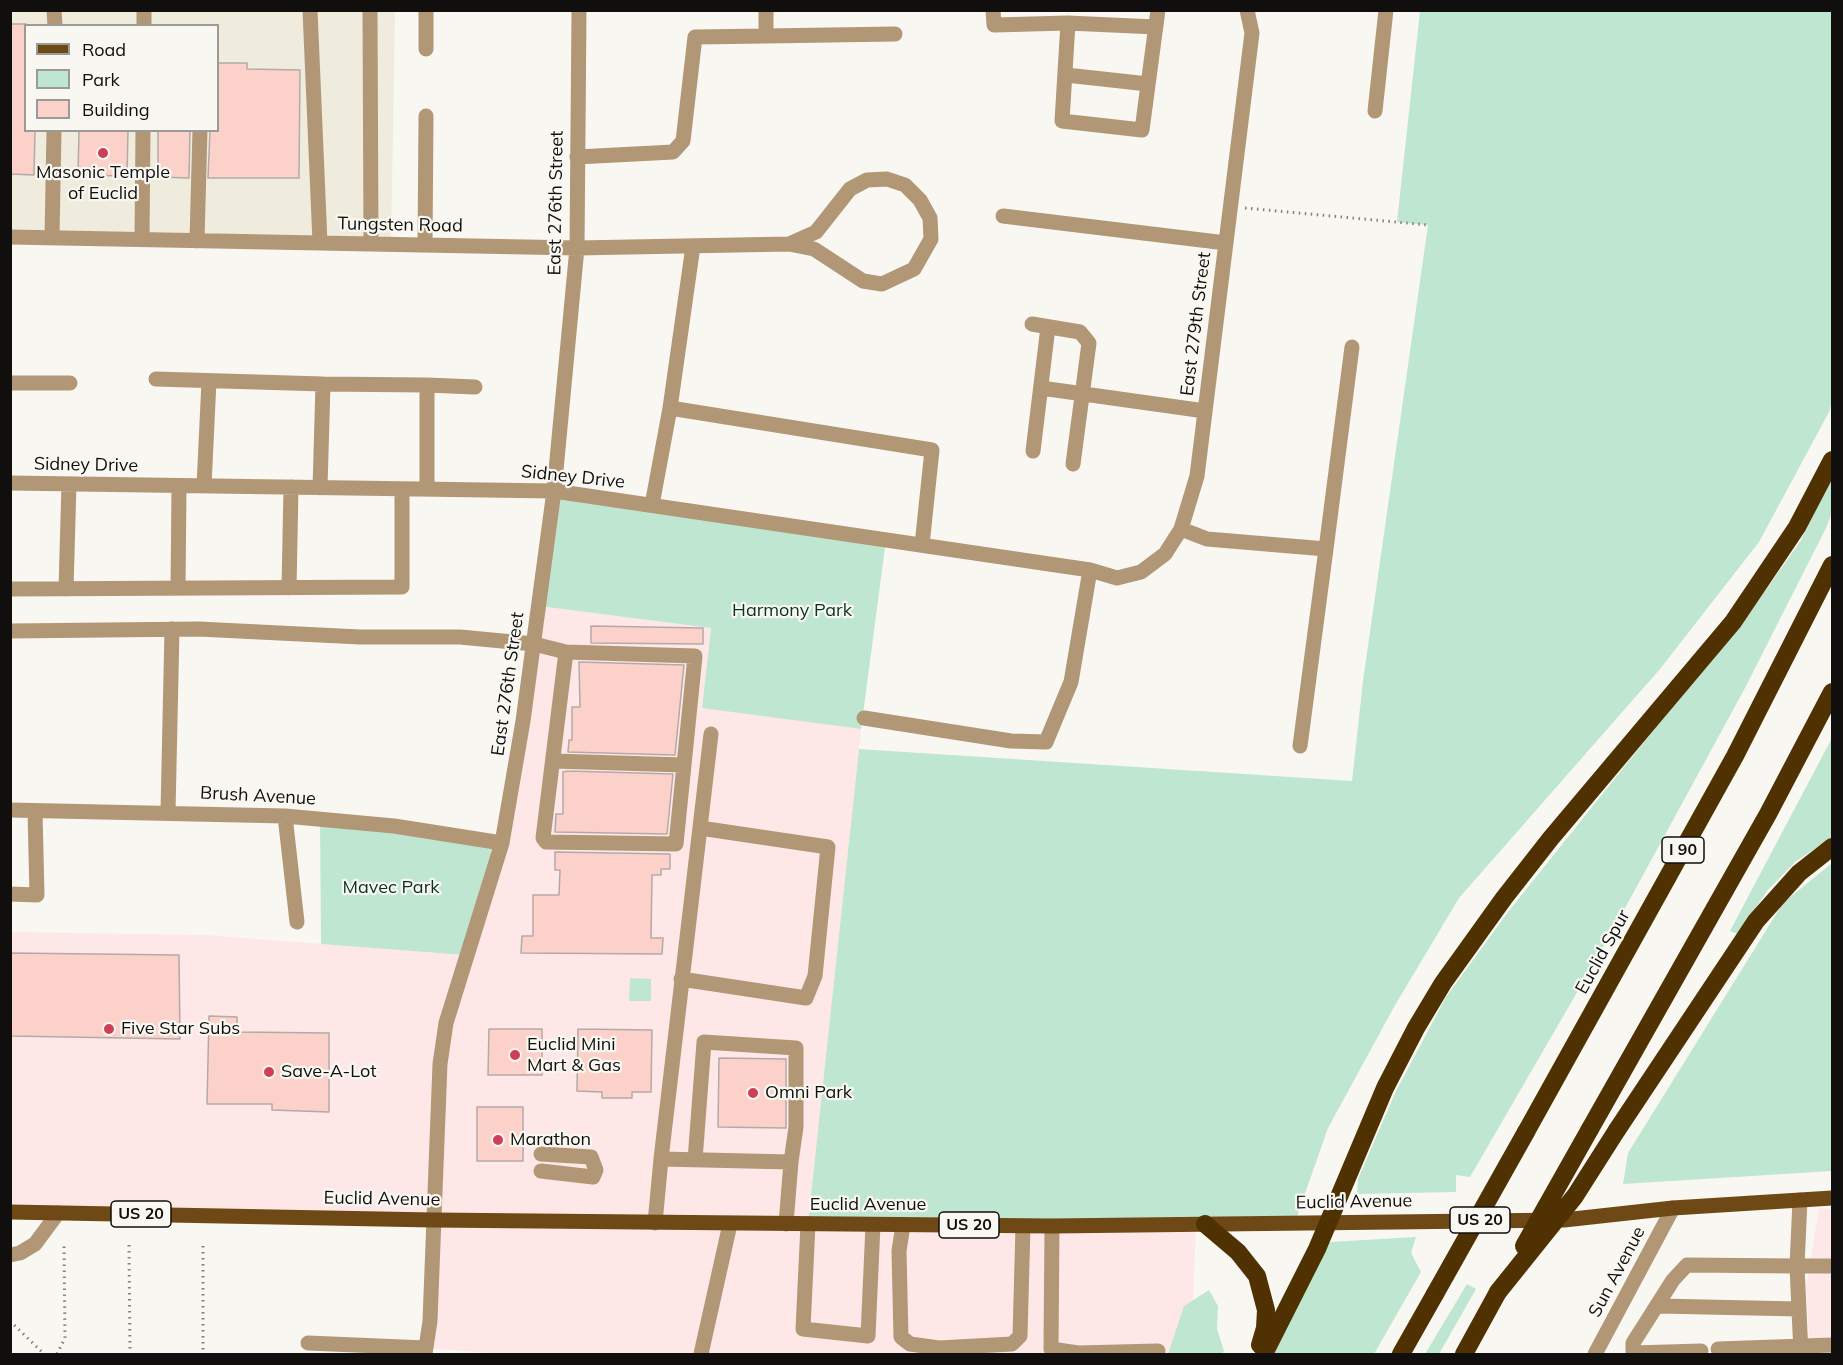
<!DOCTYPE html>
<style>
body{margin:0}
#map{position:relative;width:1843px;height:1365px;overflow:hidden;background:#f9f7f1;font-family:Mulish,sans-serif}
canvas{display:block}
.frame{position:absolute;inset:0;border:12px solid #100f0d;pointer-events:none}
.legend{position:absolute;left:24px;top:24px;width:195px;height:108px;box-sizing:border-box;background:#f9f7f1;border:2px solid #9c9a96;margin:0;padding:8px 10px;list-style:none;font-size:18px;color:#100f0d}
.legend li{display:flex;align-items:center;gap:12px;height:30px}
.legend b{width:30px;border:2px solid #9c9a96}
</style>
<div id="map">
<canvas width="1843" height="1365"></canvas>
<div class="frame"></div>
<ul class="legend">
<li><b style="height:8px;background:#6e4915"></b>Road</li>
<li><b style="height:16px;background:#bfe6d0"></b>Park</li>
<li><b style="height:16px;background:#fcd1ca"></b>Building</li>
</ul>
</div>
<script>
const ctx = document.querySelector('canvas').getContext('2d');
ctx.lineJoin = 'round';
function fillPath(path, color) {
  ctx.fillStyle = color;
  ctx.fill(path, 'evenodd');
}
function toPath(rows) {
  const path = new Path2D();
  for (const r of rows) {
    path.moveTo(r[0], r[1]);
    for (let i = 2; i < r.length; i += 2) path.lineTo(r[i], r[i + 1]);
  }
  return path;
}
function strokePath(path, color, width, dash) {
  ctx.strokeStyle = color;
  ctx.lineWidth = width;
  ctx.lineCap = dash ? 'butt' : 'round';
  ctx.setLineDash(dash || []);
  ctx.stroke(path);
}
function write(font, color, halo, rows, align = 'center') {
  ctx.font = font + ' Mulish,sans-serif';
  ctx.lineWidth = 4.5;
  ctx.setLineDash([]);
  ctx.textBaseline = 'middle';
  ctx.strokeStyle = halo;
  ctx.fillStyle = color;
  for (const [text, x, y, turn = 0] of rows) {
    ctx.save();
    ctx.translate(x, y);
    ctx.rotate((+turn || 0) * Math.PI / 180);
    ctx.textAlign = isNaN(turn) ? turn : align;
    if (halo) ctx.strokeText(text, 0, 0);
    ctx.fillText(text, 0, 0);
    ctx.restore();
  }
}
fillPath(toPath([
 [539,606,711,628,702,707,861,729,809,1224,1196,1224,1193,1300,1170,1354,502,1354,426,1348,433,1221,11,1212,11,932,205,935,465,955,502,843],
 [1819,1208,1832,1209,1832,1354,1810,1354,1806,1288]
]), '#fde8e7');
fillPath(toPath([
 [11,11,395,11,391,244,11,237],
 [26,26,218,26,218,130,26,130]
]), '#efecde');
fillPath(toPath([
 [1420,11,1832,11,1832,402,1829,412,1759,542,1660,669,1459,898,1394,1007,1328,1128,1295,1222,808,1224,859,749,1352,781,1363,681,1428,225,1397,222],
 [1832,477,1832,512,1827,526,1745,688,1612,932,1470,1177,1456,1175,1456,1192,1357,1194,1358,1179,1396,1091,1446,997,1508,912,1765,591,1800,542],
 [554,491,886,540,861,729,702,708,711,628,539,606],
 [1832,738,1832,837,1795,862,1767,891,1738,934,1730,931],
 [320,819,502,843,465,955,321,944],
 [1832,863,1832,1171,1623,1184,1628,1153,1783,903],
 [630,978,651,979,651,1001,629,1001],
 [1416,1237,1411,1253,1421,1272,1374,1354,1271,1354,1330,1242],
 [1467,1284,1476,1289,1439,1354,1425,1354],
 [1209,1290,1218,1306,1217,1329,1224,1351,1222,1354,1168,1354,1184,1306]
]), '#bfe6d0');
const building = toPath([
 [10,24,26,24,26,130,35,130,34,175,10,174,10,24],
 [218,63,247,63,247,69,300,70,299,178,208,178,210,130,218,130,218,63],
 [79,130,128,130,127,176,78,175,79,130],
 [158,130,190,130,189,178,158,177,158,130],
 [591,626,703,628,703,644,591,643,591,626],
 [579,662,684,665,675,755,568,752,569,740,572,740,572,707,580,707,579,662],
 [568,771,673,774,667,834,555,832,556,814,563,814,563,772,568,771],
 [555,852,670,854,670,869,661,869,661,875,652,875,651,938,663,938,662,954,521,953,522,936,533,936,533,895,559,895,560,870,555,870,555,852],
 [10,953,179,955,180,1039,10,1036,10,953],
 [209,1016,237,1017,237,1032,329,1033,329,1112,272,1110,272,1104,207,1104,209,1016],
 [489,1029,542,1029,542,1075,488,1075,489,1029],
 [578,1029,652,1030,651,1092,632,1092,632,1098,602,1098,602,1092,577,1091,578,1029],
 [719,1058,786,1059,786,1128,718,1127,719,1058],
 [477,1107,523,1107,523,1161,477,1161,477,1107]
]);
fillPath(building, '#fcd1ca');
strokePath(building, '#b2aaa9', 1.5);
strokePath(toPath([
 [1245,208,1428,225],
 [129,1245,130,1354],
 [203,1246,203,1354],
 [10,1321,44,1354],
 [57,1354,65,1338,64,1244]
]), '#83817d', 3, [1.5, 4.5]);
strokePath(toPath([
 [54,10,55,26],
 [310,10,320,243],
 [370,10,371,244],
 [993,10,994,25,1068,23,1062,121,1142,130,1158,10],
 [1068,23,1156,27],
 [144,26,144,10],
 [766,36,895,34],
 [426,49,426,10],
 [1066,75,1148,84],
 [1375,111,1386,10],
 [577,157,673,152,683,141,695,37,766,36,766,10],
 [1003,216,1226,243],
 [10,237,577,248,789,244,814,249,863,281,882,284,914,269,931,239,930,218,920,200,905,185,887,179,867,180,850,189,816,232,789,244],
 [52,238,54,130],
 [142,239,143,130],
 [197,241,200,130],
 [425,245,426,116],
 [693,246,670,408,932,450,922,545],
 [1032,324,1080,332,1089,343,1073,464],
 [156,379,323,384],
 [10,383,70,383],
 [1041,388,1205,411],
 [1033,451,1048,327],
 [10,483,554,491,1090,570,1117,578,1141,572,1165,554,1181,529,1197,476,1252,33,1247,10],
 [204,486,209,381],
 [320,488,323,384,427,385],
 [427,489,427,385,475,387],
 [652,505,670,408],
 [1181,529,1207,539,1326,549,1300,746],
 [1326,549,1352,347],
 [178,588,179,486],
 [289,588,291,487],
 [10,589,402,587,402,489],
 [66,589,69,484],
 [10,631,199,629,360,637,460,637,534,644,566,652,695,656,676,844,546,842,543,838,566,652],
 [864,718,1011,741,1046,742,1071,682,1090,570],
 [553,761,684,765],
 [10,810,285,816,394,826,502,843],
 [168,812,172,629],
 [285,816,297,922],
 [10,894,37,895,35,811],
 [681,979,806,998,815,976,828,847,700,828],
 [661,1159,711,734],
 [695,1160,704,1042,796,1048,796,1127,791,1162],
 [541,1171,593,1177,596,1170,591,1157,541,1154],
 [655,1223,661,1159,791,1162,786,1224],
 [808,1224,803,1329,868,1336,873,1225],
 [903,1225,899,1251,901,1337,910,1344,939,1348,1012,1344,1020,1336,1023,1226],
 [1052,1226,1051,1349,1078,1353,1158,1351],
 [10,1255,20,1253,35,1244,58,1213],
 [1659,1306,1799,1309],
 [308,1343,426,1348],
 [1718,1349,1832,1345],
 [1633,1353,1701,1351],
 [425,1354,430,1321,440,1064,446,1023,502,843,523,721,554,491,577,248,579,10],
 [701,1354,730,1224],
 [1595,1354,1673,1208],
 [1633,1354,1633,1343,1673,1280,1687,1265,1797,1266,1800,1200],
 [1801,1354,1797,1266,1832,1266]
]), '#b29777', 15);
strokePath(toPath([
 [10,1212,433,1220,1052,1226,1564,1220,1673,1208,1832,1198]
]), '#6e4915', 15);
strokePath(toPath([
 [1590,1129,1768,814,1832,692],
 [1617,1130,1756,921,1799,873,1832,847],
 [1526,1132,1735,756,1832,565],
 [1205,1224,1238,1252,1257,1276,1266,1310,1265,1328,1260,1345],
 [1264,1354,1317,1249,1385,1088,1416,1028,1443,983,1504,898,1551,838,1733,622,1797,527,1832,460],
 [1401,1354,1435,1294],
 [1464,1354,1498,1292]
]), '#503101', 18);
strokePath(toPath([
 [1524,1246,1590,1129],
 [1498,1292,1575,1196,1617,1130],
 [1435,1294,1526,1132]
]), '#503101', 18);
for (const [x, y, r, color] of [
 [103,153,6,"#cf3f59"],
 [109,1029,6,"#cf3f59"],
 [515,1055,6,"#cf3f59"],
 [269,1072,6,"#cf3f59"],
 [753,1093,6,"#cf3f59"],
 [498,1140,6,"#cf3f59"]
]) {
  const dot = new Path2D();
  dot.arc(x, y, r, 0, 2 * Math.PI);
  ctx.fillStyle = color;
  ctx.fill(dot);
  strokePath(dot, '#f9f7f1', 2);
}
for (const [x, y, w] of [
 [1683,850,42],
 [141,1214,60],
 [1480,1220,60],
 [969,1225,60]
]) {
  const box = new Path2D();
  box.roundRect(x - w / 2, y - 13, w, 26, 4.5);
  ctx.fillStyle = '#f9f7f1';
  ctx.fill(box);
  strokePath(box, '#100f0d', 1.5);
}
write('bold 16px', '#100f0d', null, [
 ["I 90",1683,850],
 ["US 20",141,1214],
 ["US 20",1480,1220],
 ["US 20",969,1225]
]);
write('18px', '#100f0d', '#f9f7f1', [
 ["Masonic Temple",103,173,"center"],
 ["of Euclid",103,194,"center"],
 ["Five Star Subs",121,1029],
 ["Euclid Mini",527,1045],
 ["Mart & Gas",527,1066],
 ["Save-A-Lot",281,1072],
 ["Omni Park",765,1093],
 ["Marathon",510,1140]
], 'left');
write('18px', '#100f0d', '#f9f7f1', [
 ["East 276th Street",556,203,-89],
 ["Tungsten Road",400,225,1],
 ["East 279th Street",1196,324,-83],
 ["Sidney Drive",86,465,1],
 ["Sidney Drive",573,477,6],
 ["East 276th Street",508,684,-82],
 ["Brush Avenue",258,796,3],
 ["Euclid Spur",1603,952,-61],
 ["Euclid Avenue",382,1199,1],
 ["Euclid Avenue",1354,1202,-1],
 ["Euclid Avenue",868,1205],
 ["Sun Avenue",1617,1272,-62]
]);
write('18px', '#093220', '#f9f7f1', [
 ["Harmony Park",792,611],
 ["Mavec Park",391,888]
]);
</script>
